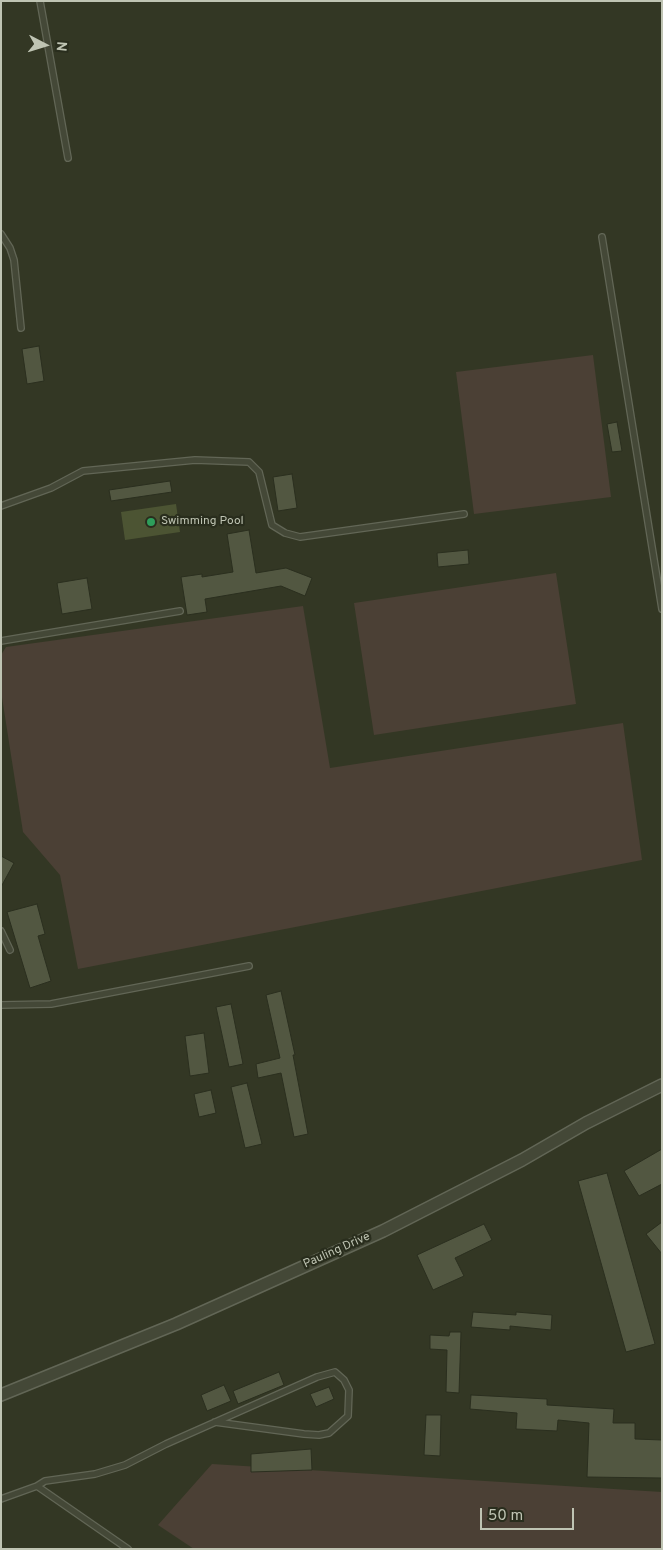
<!DOCTYPE html>
<style>
body{margin:0}
#map{position:relative;width:663px;height:1550px;overflow:hidden;background:#333724;font-family:Overpass,sans-serif}
canvas{display:block}
.frame{position:absolute;inset:0;border:2px solid #bfc4b3;pointer-events:none}
.north{position:absolute;left:20px;top:20px;width:50px;height:50px;-webkit-text-stroke:4px #292d1d;paint-order:stroke;rotate:95deg;font-size:14px;font-weight:700;line-height:20px;text-align:center;color:#bfc4b3}
.north::after{content:'';display:block;margin:auto;width:18px;height:22px;background:#bfc4b3;clip-path:polygon(50% 0,100% 100%,50% 72%,0 100%)}
.scale{position:absolute;left:480px;top:1508px;width:94px;height:22px;box-sizing:border-box;border:2px solid #bfc4b3;border-top:0;padding-left:6px;font-size:15px;line-height:18px;white-space:nowrap;color:#bfc4b3;-webkit-text-stroke:4px #292d1d;paint-order:stroke}
</style>
<div id="map">
<canvas width="663" height="1550"></canvas>
<div class="frame"></div>
<div class="north">N</div>
<div class="scale">50 m</div>
</div>
<script>
const ctx = document.querySelector('canvas').getContext('2d');
ctx.lineJoin = 'round';
function fillPath(path, color) {
  ctx.fillStyle = color;
  ctx.fill(path, 'evenodd');
}
function toPath(rows) {
  const path = new Path2D();
  for (const r of rows) {
    path.moveTo(r[0], r[1]);
    for (let i = 2; i < r.length; i += 2) path.lineTo(r[i], r[i + 1]);
  }
  return path;
}
function strokePath(path, color, width, dash) {
  ctx.strokeStyle = color;
  ctx.lineWidth = width;
  ctx.lineCap = dash ? 'butt' : 'round';
  ctx.setLineDash(dash || []);
  ctx.stroke(path);
}
function write(font, color, halo, rows, align = 'center') {
  ctx.font = font + ' Overpass,sans-serif';
  ctx.lineWidth = 4.5;
  ctx.setLineDash([]);
  ctx.textBaseline = 'middle';
  ctx.strokeStyle = halo;
  ctx.fillStyle = color;
  for (const [text, x, y, turn = 0] of rows) {
    ctx.save();
    ctx.translate(x, y);
    ctx.rotate((+turn || 0) * Math.PI / 180);
    ctx.textAlign = isNaN(turn) ? turn : align;
    if (halo) ctx.strokeText(text, 0, 0);
    ctx.fillText(text, 0, 0);
    ctx.restore();
  }
}
fillPath(toPath([
 [593,355,611,497,474,514,456,372],
 [556,573,576,704,374,735,354,603],
 [303,606,330,768,623,723,642,860,78,969,60,875,23,832,1,691,1,655,6,647],
 [212,1464,662,1492,662,1549,194,1549,158,1525]
]), '#4b4035');
fillPath(toPath([
 [176,504,180,532,125,540,121,512]
]), '#4c5433');
const building = toPath([
 [39,346,44,381,27,384,22,349,39,346],
 [617,422,622,451,612,452,607,424,617,422],
 [292,474,297,508,278,511,273,477,292,474],
 [170,481,172,492,111,501,109,490,170,481],
 [249,530,256,573,286,568,312,578,305,596,281,586,205,599,207,612,187,615,181,577,202,574,202,577,233,572,227,534,249,530],
 [468,550,469,564,438,567,437,553,468,550],
 [87,578,92,609,62,614,57,583,87,578],
 [1,856,14,863,1,887,1,856],
 [37,904,45,934,38,936,51,981,30,988,7,912,37,904],
 [281,991,295,1055,293,1055,308,1134,294,1137,281,1073,258,1078,256,1064,280,1058,266,995,281,991],
 [231,1004,243,1064,229,1067,216,1007,231,1004],
 [204,1033,209,1073,190,1076,185,1036,204,1033],
 [247,1083,262,1144,245,1148,231,1087,247,1083],
 [211,1090,216,1113,199,1117,194,1094,211,1090],
 [662,1149,662,1184,639,1196,624,1171,662,1149],
 [607,1173,655,1344,626,1352,578,1181,607,1173],
 [662,1222,662,1254,646,1234,662,1222],
 [484,1224,492,1240,455,1258,464,1276,433,1290,417,1255,484,1224],
 [473,1312,516,1315,516,1312,552,1315,551,1330,510,1326,510,1330,471,1327,473,1312],
 [450,1332,461,1332,459,1393,446,1392,447,1350,430,1349,430,1335,449,1336,450,1332],
 [279,1372,284,1385,238,1404,233,1391,279,1372],
 [224,1385,231,1401,207,1411,201,1395,224,1385],
 [329,1387,334,1399,316,1407,310,1394,329,1387],
 [471,1395,547,1399,547,1405,614,1409,613,1423,635,1423,635,1439,662,1440,662,1478,587,1477,589,1423,558,1420,557,1431,516,1429,517,1413,470,1409,471,1395],
 [426,1415,441,1415,440,1456,424,1455,426,1415],
 [311,1449,312,1470,251,1472,251,1454,311,1449]
]);
fillPath(building, '#525741');
strokePath(building, '#2b2f1f', 1);
const service = toPath([
 [40,1,68,158],
 [1,234,10,248,14,260,21,328],
 [602,237,662,609],
 [1,506,51,488,83,471,195,460,249,462,259,472,272,525,285,533,300,537,464,514],
 [1,641,180,611],
 [1,931,10,950],
 [1,1005,51,1004,249,966],
 [37,1486,45,1481,95,1474,125,1465,166,1444,317,1377,335,1372,344,1380,349,1390,348,1416,329,1433,319,1435,304,1434,215,1422],
 [1,1499,37,1486,128,1549]
]);
const minor = toPath([
 [1,1395,176,1324,383,1231,522,1160,586,1123,662,1085]
]);
strokePath(service, '#626656', 8);
strokePath(minor, '#626656', 14);
strokePath(service, '#444837', 5.5);
strokePath(minor, '#444837', 11);
for (const [x, y, r, color] of [
 [151,522,5,"#2e9e5b"]
]) {
  const dot = new Path2D();
  dot.arc(x, y, r, 0, 2 * Math.PI);
  ctx.fillStyle = color;
  ctx.fill(dot);
  strokePath(dot, '#292d1d', 2);
}
write('12px', '#bfc4b3', '#292d1d', [
 ["Swimming Pool",161,522]
], 'left');
write('12px', '#bfc4b3', '#292d1d', [
 ["Pauling Drive",337,1251,-24]
]);
</script>
